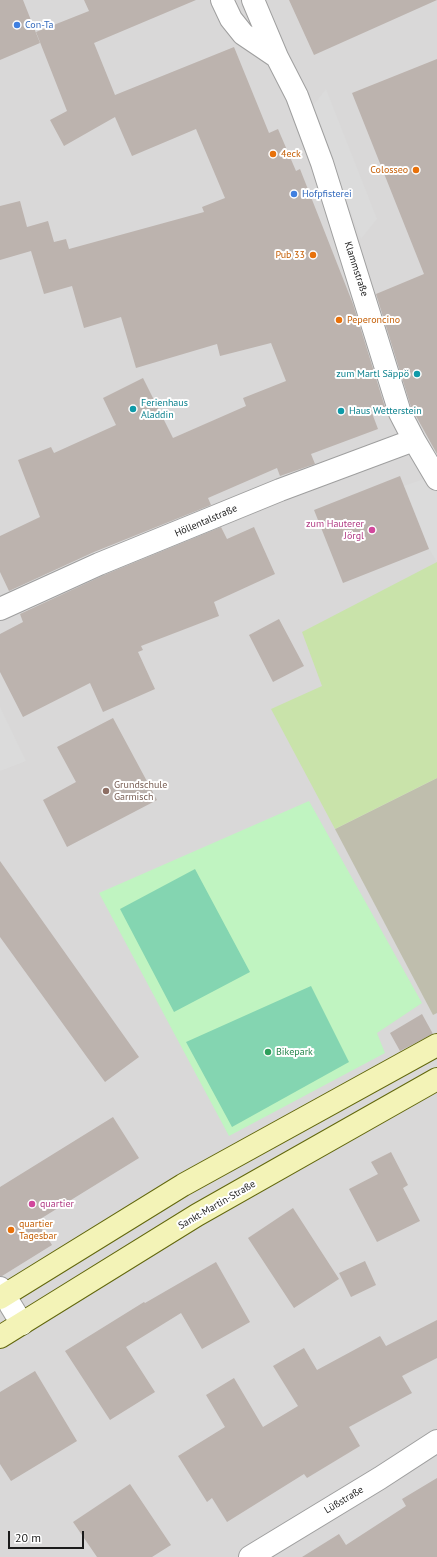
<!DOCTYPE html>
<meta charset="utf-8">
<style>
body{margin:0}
#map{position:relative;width:437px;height:1557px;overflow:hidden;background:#ece7e1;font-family:"PT Sans",sans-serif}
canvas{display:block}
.scale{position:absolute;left:8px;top:1531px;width:76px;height:18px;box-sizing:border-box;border:2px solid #1b1b1b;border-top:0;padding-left:5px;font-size:12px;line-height:14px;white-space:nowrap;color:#1b1b1b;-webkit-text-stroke:3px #fff;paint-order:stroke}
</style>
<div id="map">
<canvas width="437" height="1557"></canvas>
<div class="scale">20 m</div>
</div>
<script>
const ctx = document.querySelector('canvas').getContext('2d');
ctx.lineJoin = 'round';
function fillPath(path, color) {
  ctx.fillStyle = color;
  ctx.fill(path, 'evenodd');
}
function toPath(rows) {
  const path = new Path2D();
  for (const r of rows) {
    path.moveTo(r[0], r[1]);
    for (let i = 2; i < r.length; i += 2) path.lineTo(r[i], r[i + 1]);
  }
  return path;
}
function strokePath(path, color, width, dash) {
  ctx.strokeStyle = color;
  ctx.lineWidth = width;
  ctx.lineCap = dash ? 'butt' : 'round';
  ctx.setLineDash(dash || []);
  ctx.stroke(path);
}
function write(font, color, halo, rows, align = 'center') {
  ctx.font = font + ' "PT Sans",sans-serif';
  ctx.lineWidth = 4;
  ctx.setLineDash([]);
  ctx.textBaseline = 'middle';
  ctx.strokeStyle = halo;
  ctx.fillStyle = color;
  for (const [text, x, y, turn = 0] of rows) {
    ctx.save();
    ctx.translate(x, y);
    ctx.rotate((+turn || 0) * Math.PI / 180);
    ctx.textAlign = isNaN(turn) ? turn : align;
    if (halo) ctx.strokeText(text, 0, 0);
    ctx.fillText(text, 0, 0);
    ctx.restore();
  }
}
fillPath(toPath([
 [0,0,437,0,437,1557,0,1557]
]), '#d9d8d8');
fillPath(toPath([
 [437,778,437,1013,433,1015,335,829]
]), '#bfbead');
fillPath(toPath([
 [437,562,437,778,335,829,271,709,322,686,302,632]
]), '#c9e3aa');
fillPath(toPath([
 [309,801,422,1003,377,1033,385,1053,229,1136,99,893]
]), '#c0f4c1');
fillPath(toPath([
 [195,869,250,972,174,1012,120,909],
 [311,986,349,1062,232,1127,186,1042]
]), '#84d5b1');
fillPath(toPath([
 [326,89,377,219,361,239,311,108],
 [435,475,437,479,437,562,429,549,404,486],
 [0,707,26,761,0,771]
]), '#dbdbdb');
fillPath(toPath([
 [0,0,23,0,40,43,0,60],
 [84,0,196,0,94,43,115,95,234,47,269,133,278,129,296,171,300,169,353,304,385,407,372,413,378,429,311,454,315,464,280,476,277,468,208,498,211,505,94,552,9,591,0,572,0,536,40,517,18,460,51,447,54,453,116,425,103,398,143,378,173,438,246,406,243,398,286,381,271,343,220,356,217,344,136,368,121,317,84,328,72,286,44,294,31,251,0,260,0,206,20,201,27,227,48,221,54,242,66,239,69,249,204,212,202,207,225,198,196,129,132,156,115,117,64,146,50,120,67,111,36,32,89,11],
 [289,0,437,0,314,55],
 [437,59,437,454,411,407,376,294,424,274,352,93],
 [400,476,429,549,343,583,314,510],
 [221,527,227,539,254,527,275,574,214,602,219,616,141,646,143,650,138,652,155,689,103,712,90,683,23,717,0,672,0,634,23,622,20,614,104,575],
 [279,619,304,666,273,682,249,635],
 [113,718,157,800,67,847,43,800,76,782,57,747],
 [0,861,139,1057,105,1082,0,937],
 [422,1014,433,1034,400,1051,390,1033],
 [113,1117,139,1158,37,1221,52,1245,2,1276,0,1276,0,1187],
 [391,1152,408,1185,403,1188,420,1221,377,1242,349,1189,378,1174,371,1162],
 [293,1208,339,1279,294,1308,248,1238],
 [365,1261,376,1285,351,1297,339,1273],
 [216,1262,250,1322,202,1349,181,1313,126,1347,155,1392,110,1420,65,1351,144,1302,145,1303],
 [437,1320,437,1358,402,1376,412,1393,349,1427,360,1446,307,1478,304,1474,227,1522,212,1498,207,1502,178,1456,225,1427,206,1395,234,1378,263,1427,298,1406,273,1366,304,1348,317,1370,380,1336,386,1346],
 [35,1371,77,1441,11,1481,0,1464,0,1392],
 [437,1478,437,1557,302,1557,339,1534,346,1545,406,1506,402,1499],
 [130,1484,171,1545,152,1557,97,1557,73,1522]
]), '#bcb3ae');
const street = toPath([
 [222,0,231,19,243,34,277,57],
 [253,0,277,57,297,96,322,163,400,413,414,440,437,479],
 [0,609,99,564,280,490,414,440],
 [0,1288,22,1324],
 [250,1557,380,1478,437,1441]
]);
const secondary = toPath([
 [0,1298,183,1185,437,1045],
 [0,1337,197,1215,437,1079]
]);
strokePath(street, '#9f9f9f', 24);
strokePath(secondary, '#62670d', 24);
strokePath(street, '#fff', 22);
strokePath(secondary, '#f3f3b7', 22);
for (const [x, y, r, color] of [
 [17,25,4,"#3f7fe0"],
 [273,154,4,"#e8710a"],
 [416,170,4,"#e8710a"],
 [294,194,4,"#3f7fe0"],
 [313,255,4,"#e8710a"],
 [339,320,4,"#e8710a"],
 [417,374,4,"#0f9aa8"],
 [133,409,4,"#0f9aa8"],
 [341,411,4,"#0f9aa8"],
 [372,530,4,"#d1479c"],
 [106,791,4,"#8d6e63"],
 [268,1052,4,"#2e9e5b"],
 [32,1204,4,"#d1479c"],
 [11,1230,4,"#e8710a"]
]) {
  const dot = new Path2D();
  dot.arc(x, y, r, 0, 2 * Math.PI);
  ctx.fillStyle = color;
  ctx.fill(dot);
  strokePath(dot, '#fff', 1.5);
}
write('10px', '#366cbe', '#fff', [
 ["Con-Ta",25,25],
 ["Hofpfisterei",302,194]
], 'left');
write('10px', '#c56008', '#fff', [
 ["4eck",281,154],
 ["Colosseo",408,170,"right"],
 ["Pub 33",305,255,"right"],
 ["Peperoncino",347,320],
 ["quartier",19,1224],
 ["Tagesbar",19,1236]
], 'left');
write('10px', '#1b1b1b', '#fff', [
 ["Klammstraße",356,269,72],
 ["Höllentalstraße",206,521,-23],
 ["Sankt-Martin-Straße",217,1205,-30],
 ["Lüßstraße",344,1500,-31]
]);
write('10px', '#0d838f', '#fff', [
 ["zum Martl Säppö",409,374,"right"],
 ["Ferienhaus",141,403],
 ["Aladdin",141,415],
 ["Haus Wetterstein",349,411]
], 'left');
write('10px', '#b23c85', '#fff', [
 ["zum Hauterer",364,524],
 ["Jörgl",364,536],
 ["quartier",40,1204,"left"]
], 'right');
write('10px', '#785e54', '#fff', [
 ["Grundschule",114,785],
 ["Garmisch",114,797]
], 'left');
write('10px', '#27864d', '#fff', [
 ["Bikepark",276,1052]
], 'left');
</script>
